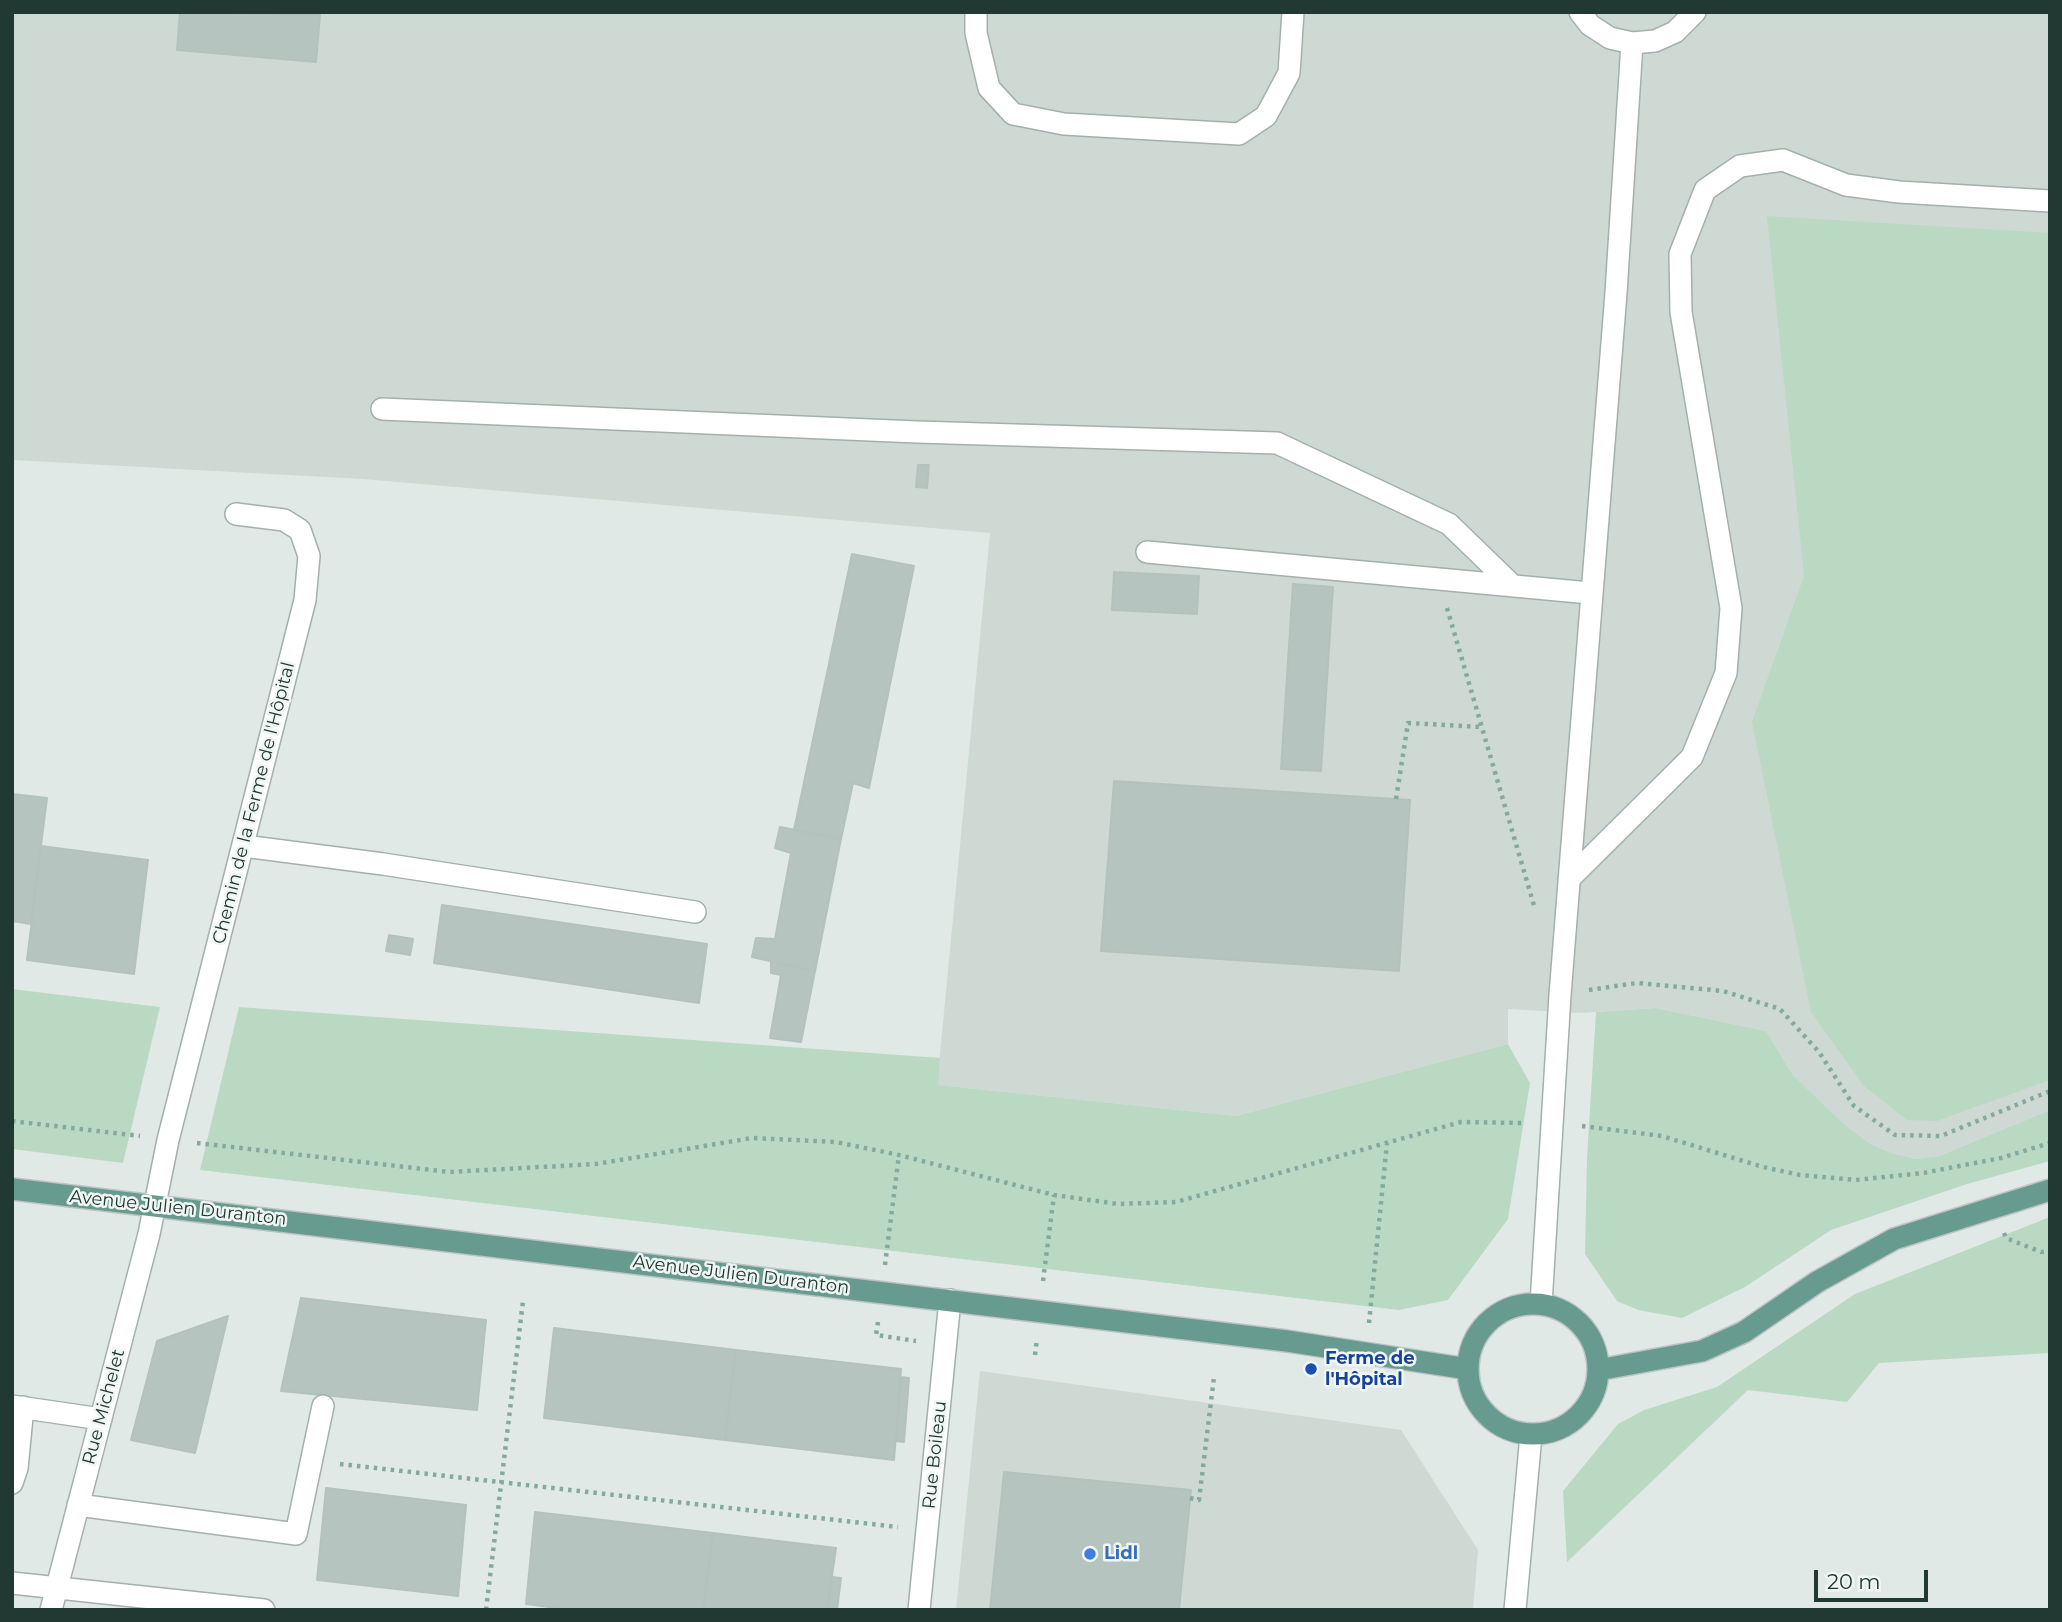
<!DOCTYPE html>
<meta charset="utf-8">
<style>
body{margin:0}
#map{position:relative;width:2062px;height:1622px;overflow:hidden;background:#e0e9e5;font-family:Montserrat,sans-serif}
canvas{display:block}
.frame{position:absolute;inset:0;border:14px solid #223832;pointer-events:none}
.scale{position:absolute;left:1814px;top:1570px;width:114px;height:32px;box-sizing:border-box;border:4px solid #223832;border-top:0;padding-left:9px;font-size:21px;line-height:24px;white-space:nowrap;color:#223832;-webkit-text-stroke:5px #f0f6f3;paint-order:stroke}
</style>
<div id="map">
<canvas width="2062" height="1622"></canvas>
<div class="frame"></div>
<div class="scale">20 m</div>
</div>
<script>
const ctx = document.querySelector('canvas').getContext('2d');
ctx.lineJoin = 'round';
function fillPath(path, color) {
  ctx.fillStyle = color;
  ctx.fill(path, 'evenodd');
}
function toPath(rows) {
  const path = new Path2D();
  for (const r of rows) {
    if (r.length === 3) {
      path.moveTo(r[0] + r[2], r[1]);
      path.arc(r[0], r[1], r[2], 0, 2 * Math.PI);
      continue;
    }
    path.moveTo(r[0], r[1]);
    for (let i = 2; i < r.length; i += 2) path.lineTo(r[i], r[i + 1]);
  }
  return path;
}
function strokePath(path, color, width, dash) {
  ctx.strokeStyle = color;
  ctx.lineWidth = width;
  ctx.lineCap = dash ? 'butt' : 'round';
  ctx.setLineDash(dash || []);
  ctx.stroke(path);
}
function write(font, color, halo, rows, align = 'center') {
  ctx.font = font + ' Montserrat,sans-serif';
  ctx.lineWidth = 5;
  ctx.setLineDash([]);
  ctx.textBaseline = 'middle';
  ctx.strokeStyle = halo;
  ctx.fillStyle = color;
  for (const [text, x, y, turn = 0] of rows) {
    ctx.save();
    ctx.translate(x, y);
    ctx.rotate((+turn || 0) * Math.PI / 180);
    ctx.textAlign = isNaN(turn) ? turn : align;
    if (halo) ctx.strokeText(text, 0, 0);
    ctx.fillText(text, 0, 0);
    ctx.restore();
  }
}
fillPath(toPath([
 [12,12,2050,12,2050,1110,1939,1156,1916,1159,1891,1153,1871,1144,1845,1125,1793,1075,1766,1031,1656,1008,1580,1013,1508,1009,1508,1044,1236,1116,937,1085,990,533,363,479,12,460],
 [980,1371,1401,1430,1478,1550,1473,1610,956,1610]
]), '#ced9d4');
fillPath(toPath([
 [1767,216,2050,233,2050,1080,1937,1121,1907,1120,1864,1086,1811,1012,1752,722,1804,576],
 [12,989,160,1007,123,1163,12,1149],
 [239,1007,940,1058,938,1085,1236,1116,1508,1044,1530,1083,1508,1219,1448,1300,1399,1310,200,1170],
 [1656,1008,1766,1031,1793,1075,1845,1125,1871,1144,1891,1153,1916,1159,1939,1156,2050,1110,2050,1161,1967,1184,1831,1230,1745,1287,1682,1318,1638,1310,1617,1301,1585,1254,1587,1158,1596,1012],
 [2050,1217,2050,1353,1879,1363,1847,1402,1748,1390,1567,1562,1563,1491,1618,1424,1644,1410,1717,1387,1855,1294]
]), '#bad9c3');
const building = toPath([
 [180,12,320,15,316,62,177,50,180,12],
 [918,465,929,465,927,488,916,487,918,465],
 [852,554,914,566,869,788,853,783,841,839,794,830,852,554],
 [1114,572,1199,576,1197,614,1112,610,1114,572],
 [1293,584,1333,587,1321,771,1281,769,1293,584],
 [1114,781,1410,800,1399,971,1101,951,1114,781],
 [12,794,47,798,31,924,12,921,12,794],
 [780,827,841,839,815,971,752,957,756,938,775,939,791,853,775,848,780,827],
 [41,846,148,860,134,974,27,960,41,846],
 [442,905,707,944,699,1003,434,963,442,905],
 [389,935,413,939,410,955,386,951,389,935],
 [771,962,815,971,801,1042,770,1038,781,975,771,973,771,962],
 [301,1298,486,1320,477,1410,281,1391,301,1298],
 [228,1316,195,1453,131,1440,157,1341,228,1316],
 [554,1328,736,1350,725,1440,544,1418,554,1328],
 [736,1350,901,1369,894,1460,725,1440,736,1350],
 [901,1377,909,1378,904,1442,896,1441,901,1377],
 [1004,1472,1191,1490,1179,1610,990,1610,1004,1472],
 [326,1488,466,1505,458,1596,317,1580,326,1488],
 [535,1512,713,1533,703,1610,572,1610,526,1604,535,1512],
 [713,1533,836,1548,827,1610,703,1610,713,1533],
 [832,1577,841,1578,837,1610,827,1610,832,1577]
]);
fillPath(building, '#b5c4be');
strokePath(building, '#b3c2bc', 2);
const minor = toPath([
 [976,12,976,33,989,88,1013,114,1064,124,1239,134,1266,116,1289,73,1293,12],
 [1580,12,1590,25,1610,38,1632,43,1655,41,1675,32,1695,12],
 [382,409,917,432,1277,443,1449,524,1513,586],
 [1147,552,1590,593],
 [244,846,383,864,695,912],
 [1569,879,1692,757,1726,673,1731,608,1681,312,1680,254,1705,190,1740,166,1783,160,1846,185,1899,192,2050,201],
 [1541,1304,1560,995,1616,293,1632,43],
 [12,1406,101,1419],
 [12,1483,17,1468,23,1407],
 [78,1505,296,1534,323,1406],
 [12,1583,264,1610],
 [51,1610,149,1234,168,1140,305,600,309,556,300,530,284,520,236,514],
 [919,1610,950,1300],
 [1515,1610,1531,1435]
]);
const major = toPath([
 [12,1189,1287,1341,1468,1369],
 [1533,1369,65],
 [1598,1370,1702,1351,1744,1332,1817,1282,1894,1239,2050,1190]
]);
strokePath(minor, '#a3b0ac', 24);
strokePath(major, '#bdc3c2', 24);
strokePath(toPath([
 [1447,608,1535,909],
 [1396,799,1408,723,1482,727],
 [1589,990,1637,983,1723,991,1780,1009,1819,1052,1854,1106,1895,1135,1941,1136,2050,1091],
 [12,1121,140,1136],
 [1582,1126,1662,1136,1763,1167,1800,1175,1856,1180,1923,1173,2001,1158,2050,1143],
 [197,1143,449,1172,596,1164,752,1138,836,1142,899,1155,1054,1195,1118,1204,1176,1202,1461,1122,1524,1123],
 [2004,1233,2006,1238,2041,1252,2050,1251],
 [885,1265,899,1155],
 [1043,1281,1054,1195],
 [878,1322,876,1335,916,1341],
 [1369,1323,1387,1143],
 [1035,1355,1037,1339],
 [340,1464,898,1527],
 [1190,1498,1199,1500,1214,1377],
 [486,1610,523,1301]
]), '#83aa9e', 4.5, [3.5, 5]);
strokePath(minor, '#fff', 21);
strokePath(major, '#689b8f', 21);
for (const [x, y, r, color] of [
 [1311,1369,7,"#1a4fb4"],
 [1090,1554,7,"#3f7fe0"]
]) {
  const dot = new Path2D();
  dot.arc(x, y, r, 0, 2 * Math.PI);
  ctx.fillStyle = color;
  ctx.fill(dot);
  strokePath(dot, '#f0f6f3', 2.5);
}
write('18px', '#223832', '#f0f6f3', [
 ["Chemin de la Ferme de l'Hôpital",254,803,-76],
 ["Avenue Julien Duranton",178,1208,6],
 ["Avenue Julien Duranton",741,1275,7],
 ["Rue Michelet",104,1407,-75],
 ["Rue Boileau",935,1455,-84]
]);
write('bold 18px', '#164399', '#f0f6f3', [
 ["Ferme de",1325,1359],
 ["l'Hôpital",1325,1380]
], 'left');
write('bold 18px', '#366cbe', '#f0f6f3', [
 ["Lidl",1104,1554]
], 'left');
</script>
